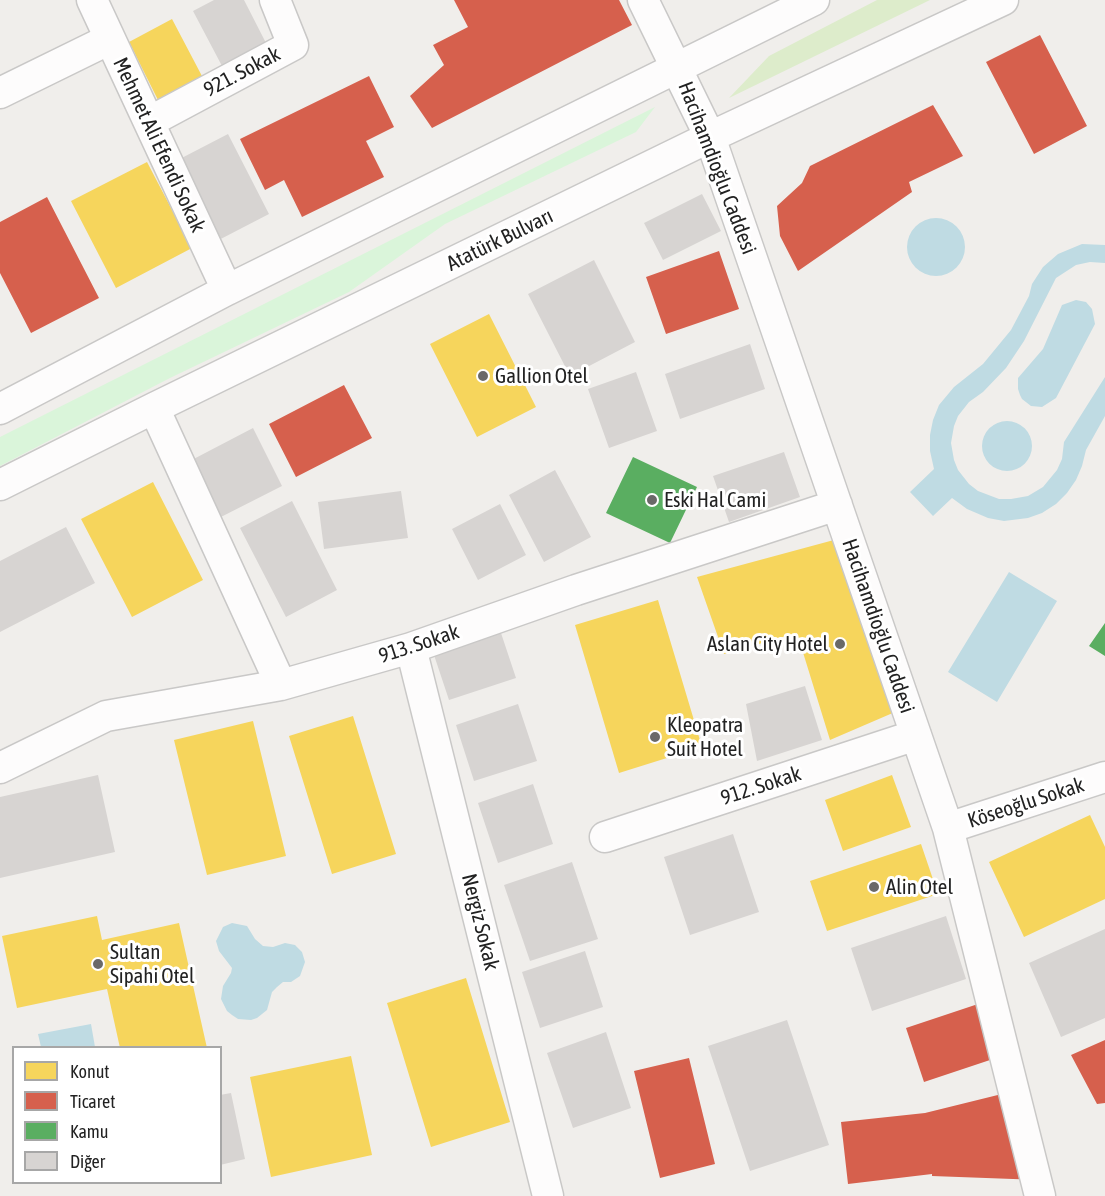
<!DOCTYPE html>
<meta charset="utf-8">
<style>
body{margin:0}
#map{position:relative;width:1105px;height:1196px;overflow:hidden;background:#f0eeeb;font-family:"Asap Condensed",sans-serif}
canvas{display:block}
.legend{position:absolute;left:12px;top:1046px;width:210px;height:138px;box-sizing:border-box;background:#fff;border:2px solid #a7a7a7;margin:0;padding:8px 10px;list-style:none;font-size:18px;color:#222}
.legend li{display:flex;align-items:center;gap:12px;height:30px}
.legend b{width:30px;border:2px solid #a7a7a7}
</style>
<div id="map">
<canvas width="1105" height="1196"></canvas>
<ul class="legend">
<li><b style="height:16px;background:#f6d55c"></b>Konut</li>
<li><b style="height:16px;background:#d6604d"></b>Ticaret</li>
<li><b style="height:16px;background:#5aae61"></b>Kamu</li>
<li><b style="height:16px;background:#d7d4d2"></b>Diğer</li>
</ul>
</div>
<script>
const ctx = document.querySelector('canvas').getContext('2d');
ctx.lineJoin = 'round';
function fillPath(path, color) {
  ctx.fillStyle = color;
  ctx.fill(path, 'evenodd');
}
function toPath(rows) {
  const path = new Path2D();
  for (const r of rows) {
    if (r.length === 3) {
      path.moveTo(r[0] + r[2], r[1]);
      path.arc(r[0], r[1], r[2], 0, 2 * Math.PI);
      continue;
    }
    path.moveTo(r[0], r[1]);
    for (let i = 2; i < r.length; i += 2) path.lineTo(r[i], r[i + 1]);
  }
  return path;
}
function strokePath(path, color, width, dash) {
  ctx.strokeStyle = color;
  ctx.lineWidth = width;
  ctx.lineCap = dash ? 'butt' : 'round';
  ctx.setLineDash(dash || []);
  ctx.stroke(path);
}
function write(font, color, halo, rows, align = 'center') {
  ctx.font = font + ' "Asap Condensed",sans-serif';
  ctx.lineWidth = 6;
  ctx.setLineDash([]);
  ctx.textBaseline = 'middle';
  ctx.strokeStyle = halo;
  ctx.fillStyle = color;
  for (const [text, x, y, turn = 0] of rows) {
    ctx.save();
    ctx.translate(x, y);
    ctx.rotate((+turn || 0) * Math.PI / 180);
    ctx.textAlign = isNaN(turn) ? turn : align;
    if (halo) ctx.strokeText(text, 0, 0);
    ctx.fillText(text, 0, 0);
    ctx.restore();
  }
}
fillPath(toPath([
 [877,0,930,0,729,98,769,56]
]), '#ddeccb');
fillPath(toPath([
 [655,107,636,132,445,224,349,292,170,378,0,466,0,437]
]), '#daf5da');
fillPath(toPath([
 [936,247,29],
 [1082,244,1105,245,1105,263,1090,262,1076,265,1056,278,1024,341,1006,368,983,392,969,402,958,416,954,426,951,443,954,460,958,470,969,484,978,491,999,499,1011,499,1028,496,1043,487,1057,470,1062,459,1064,442,1105,377,1105,416,1086,450,1082,466,1076,480,1067,493,1056,504,1042,513,1028,518,1004,521,988,518,967,509,952,498,933,516,910,492,934,469,930,451,930,435,933,420,939,405,954,387,983,364,1011,330,1029,296,1032,284,1043,267,1058,254],
 [1076,300,1086,302,1092,309,1095,324,1056,398,1042,407,1031,406,1022,399,1020,395,1018,389,1018,378,1043,349,1062,305],
 [1007,446,25],
 [1009,572,1057,601,997,702,948,672],
 [232,923,247,926,255,939,263,946,273,947,285,943,295,945,302,952,305,962,300,976,291,982,283,982,277,987,272,992,267,1010,257,1018,251,1020,238,1019,232,1015,227,1011,221,999,223,986,231,973,232,968,219,951,216,941,223,927],
 [91,1024,95,1047,41,1047,38,1034]
]), '#bfdbe3');
fillPath(toPath([
 [172,19,203,78,158,100,129,42],
 [147,162,192,248,116,288,71,201],
 [489,314,536,407,477,437,430,344],
 [153,482,203,580,132,617,81,519],
 [845,537,902,709,830,740,797,633,724,654,697,577],
 [658,600,702,747,619,773,575,625],
 [353,716,396,854,332,874,289,736],
 [253,721,286,856,207,875,174,740],
 [892,775,911,827,843,851,825,800],
 [1090,815,1105,847,1105,899,1024,937,989,862],
 [921,844,938,894,827,931,810,881],
 [97,916,102,940,179,923,207,1048,120,1048,107,989,17,1008,2,936],
 [466,978,510,1122,431,1147,387,1003],
 [351,1056,372,1155,271,1177,250,1077]
]), '#f6d55c');
fillPath(toPath([
 [454,0,619,0,632,25,432,128,410,96,444,65,433,45,468,27],
 [1040,35,1087,126,1034,154,986,62],
 [369,76,394,127,366,141,384,177,302,217,284,180,265,190,240,139],
 [933,105,963,156,909,182,912,192,798,271,780,236,777,206,802,183,810,166],
 [47,197,99,298,31,333,0,273,0,222],
 [719,251,739,309,666,334,646,277],
 [344,385,372,438,296,477,269,424],
 [990,1000,1008,1054,924,1082,906,1028],
 [1105,1040,1105,1103,1097,1104,1071,1055],
 [689,1058,715,1164,660,1178,634,1071],
 [1018,1090,1040,1180,932,1176,932,1174,848,1184,841,1122,925,1113]
]), '#d6604d');
fillPath(toPath([
 [633,457,697,487,670,543,606,513],
 [1105,623,1105,656,1089,646]
]), '#5aae61');
fillPath(toPath([
 [214,0,244,0,266,43,222,66,193,11],
 [228,134,269,214,213,243,172,163],
 [702,194,721,231,663,260,644,223],
 [594,260,635,342,570,376,528,294],
 [750,344,765,389,680,419,665,374],
 [636,372,657,431,609,448,588,389],
 [253,428,282,486,215,520,186,463],
 [784,452,800,497,729,522,713,476],
 [555,470,591,537,544,562,509,495],
 [401,491,408,538,324,549,318,502],
 [292,501,337,590,286,617,240,528],
 [500,504,526,555,478,580,452,529],
 [66,527,95,583,0,632,0,561],
 [501,633,516,678,449,700,434,655],
 [805,686,822,740,757,761,746,704],
 [518,704,537,761,474,781,456,725],
 [98,775,115,852,0,878,0,797],
 [533,784,553,844,498,863,478,803],
 [733,834,759,912,690,935,664,857],
 [572,862,598,939,530,961,504,885],
 [946,916,966,979,872,1011,851,948],
 [1105,929,1105,1018,1061,1037,1029,963],
 [585,951,603,1007,540,1028,522,972],
 [787,1020,829,1145,750,1171,708,1046],
 [606,1032,631,1108,573,1128,547,1053],
 [231,1093,245,1159,220,1165,220,1095]
]), '#d7d4d2');
const minor = toPath([
 [92,0,227,290],
 [643,0,710,137,948,828,1040,1196],
 [0,93,110,39],
 [149,122,293,45,275,0],
 [154,408,281,685],
 [0,409,227,290,814,0],
 [0,485,154,408,710,137,1003,0],
 [411,648,548,1196],
 [0,768,106,716,281,685,411,648,576,590,837,505],
 [948,828,1105,777],
 [605,837,916,735]
]);
strokePath(minor, '#c9c8c7', 33);
strokePath(minor, '#fdfcfc', 30);
for (const [x, y, r, color] of [
 [483,376,6,"#6a6968"],
 [652,500,6,"#6a6968"],
 [840,644,6,"#6a6968"],
 [655,737,6,"#6a6968"],
 [874,887,6,"#6a6968"],
 [98,964,6,"#6a6968"]
]) {
  const dot = new Path2D();
  dot.arc(x, y, r, 0, 2 * Math.PI);
  ctx.fillStyle = color;
  ctx.fill(dot);
  strokePath(dot, '#fff', 2);
}
write('21px', '#222', '#fff', [
 ["921. Sokak",242,72,-28],
 ["Mehmet Ali Efendi Sokak",159,145,65],
 ["Hacihamdioğlu Caddesi",717,168,69],
 ["Atatürk Bulvarı",500,240,-26],
 ["Hacihamdioğlu Caddesi",878,626,71],
 ["913. Sokak",419,644,-18],
 ["912. Sokak",761,786,-18],
 ["Köseoğlu Sokak",1026,803,-18],
 ["Nergiz Sokak",480,922,76]
]);
write('21px', '#222', '#fff', [
 ["Gallion Otel",495,376],
 ["Eski Hal Cami",664,500],
 ["Aslan City Hotel",828,644,"right"],
 ["Kleopatra",667,725],
 ["Suit Hotel",667,749],
 ["Alin Otel",886,887],
 ["Sultan",110,952],
 ["Sipahi Otel",110,976]
], 'left');
</script>
